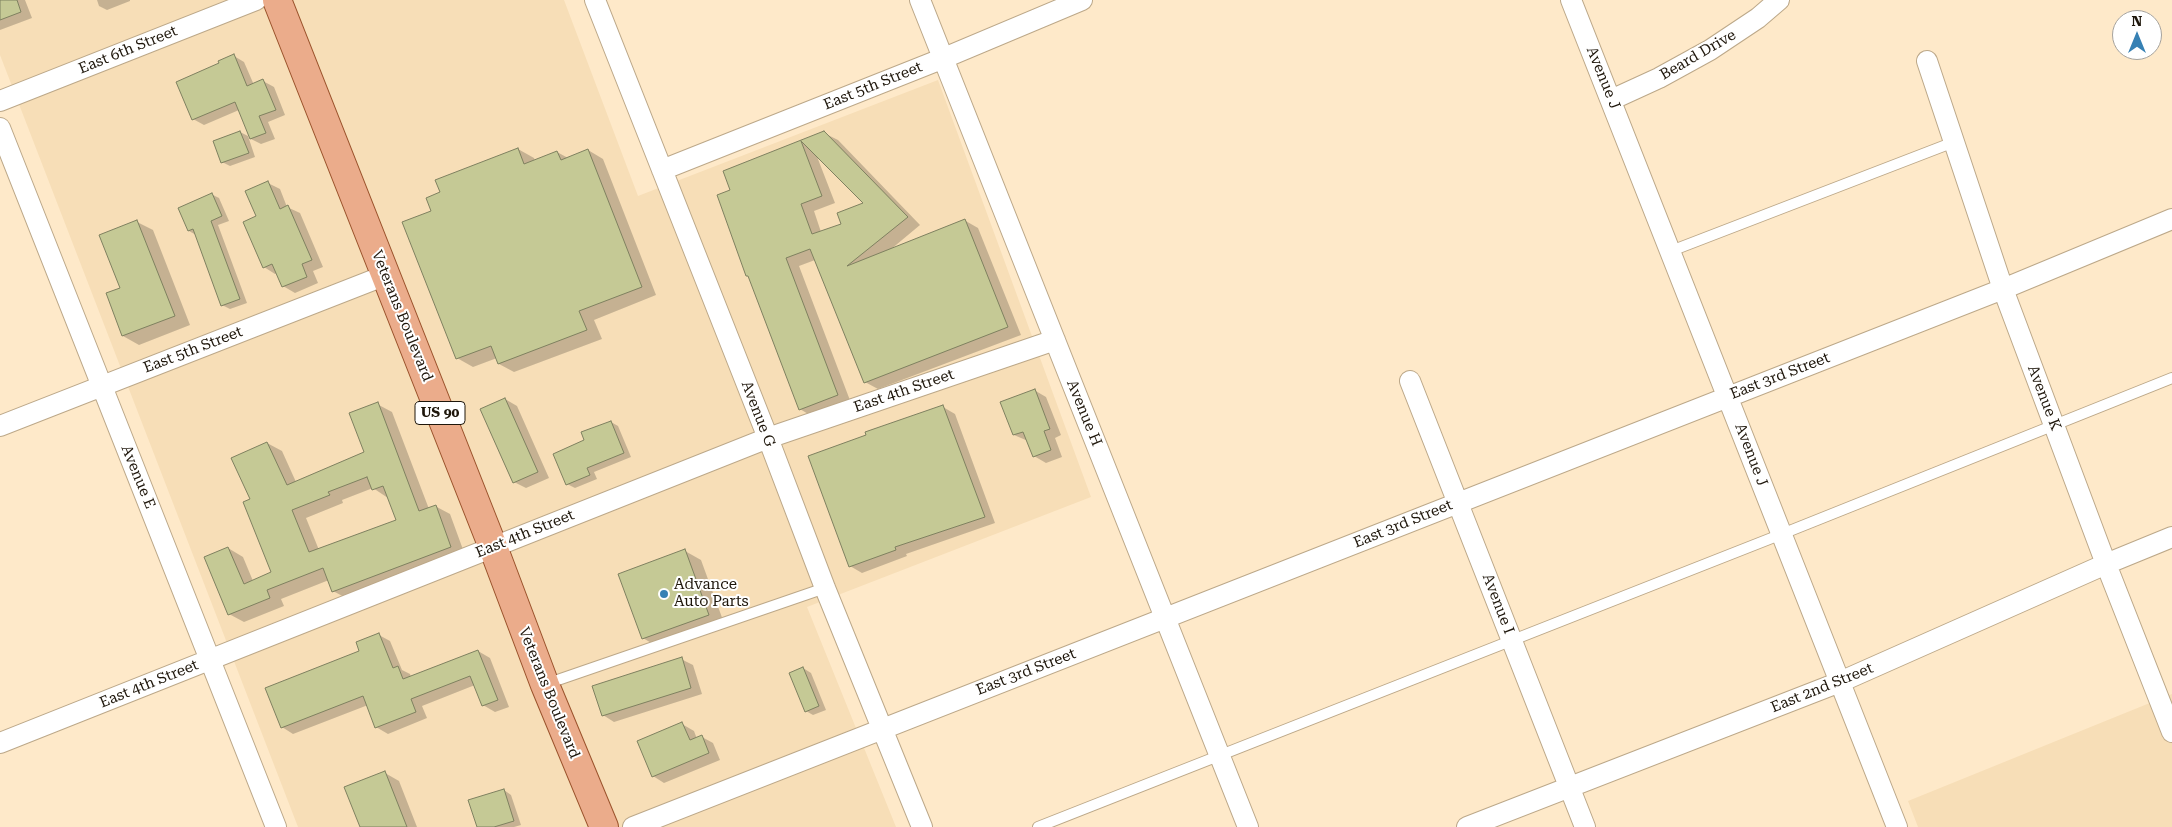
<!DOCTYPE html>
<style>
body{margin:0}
#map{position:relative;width:2172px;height:827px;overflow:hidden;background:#fee9c9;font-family:"Roboto Serif",serif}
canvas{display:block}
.north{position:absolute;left:2112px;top:10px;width:50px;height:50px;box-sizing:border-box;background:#fff;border:1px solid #a5a29d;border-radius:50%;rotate:0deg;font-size:14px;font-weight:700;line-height:20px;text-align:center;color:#1e160b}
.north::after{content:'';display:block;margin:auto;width:18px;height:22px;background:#3781b4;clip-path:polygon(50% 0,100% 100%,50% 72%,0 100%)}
</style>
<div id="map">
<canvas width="2172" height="827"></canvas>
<div class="north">N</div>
</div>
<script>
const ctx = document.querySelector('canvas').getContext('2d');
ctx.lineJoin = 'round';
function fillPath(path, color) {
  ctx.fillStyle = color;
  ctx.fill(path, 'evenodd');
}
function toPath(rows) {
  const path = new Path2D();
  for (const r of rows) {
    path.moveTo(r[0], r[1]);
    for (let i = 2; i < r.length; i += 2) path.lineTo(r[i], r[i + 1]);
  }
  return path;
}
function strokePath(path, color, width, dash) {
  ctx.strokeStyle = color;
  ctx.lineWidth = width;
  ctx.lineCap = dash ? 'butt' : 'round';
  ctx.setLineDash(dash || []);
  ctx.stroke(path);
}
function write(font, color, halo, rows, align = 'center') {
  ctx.font = font + ' "Roboto Serif",serif';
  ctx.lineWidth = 4;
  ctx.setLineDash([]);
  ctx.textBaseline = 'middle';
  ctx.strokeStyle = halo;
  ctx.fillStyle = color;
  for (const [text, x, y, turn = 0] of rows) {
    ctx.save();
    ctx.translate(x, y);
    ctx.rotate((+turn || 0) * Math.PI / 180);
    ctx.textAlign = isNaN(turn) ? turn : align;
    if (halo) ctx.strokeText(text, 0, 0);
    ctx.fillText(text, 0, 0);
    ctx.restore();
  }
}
fillPath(toPath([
 [0,0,564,0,638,196,938,80,1091,497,807,607,896,827,298,827,0,55],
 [2172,694,2172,827,1918,827,1908,801]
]), '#f7deb7');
fillPath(toPath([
 [0,0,25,0,32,18,0,30],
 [97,0,130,0,130,1,107,10,99,6],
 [234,56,244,62,254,85,263,81,274,87,285,115,268,122,275,139,261,144,251,139,239,110,204,125,193,119,221,64],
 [240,132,248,136,255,157,230,166,222,162],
 [824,133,838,140,920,225,890,250,964,220,978,228,1021,335,878,389,865,382,815,260,799,266,851,403,813,417,800,409,750,277,747,276,732,191,725,171],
 [816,154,865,204,843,224,821,232,814,211,835,203],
 [518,149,534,158,535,161,557,152,568,158,588,150,603,159,656,295,594,320,602,339,514,372,499,364,497,358,473,367,457,358,433,211,442,193],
 [268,183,280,189,287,207,300,213,323,267,313,271,318,283,295,293,283,286,277,273,275,274,264,267,258,217],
 [211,194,219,198,229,221,218,225,247,303,230,309,222,305,196,235,189,231],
 [137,222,153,230,190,325,139,345,123,336,107,294,121,289],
 [1034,390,1046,397,1061,435,1055,438,1062,457,1046,463,1034,456,1028,441,1014,435],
 [505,399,517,406,549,478,526,488,514,482],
 [377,404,392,412,429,509,435,506,450,514,465,555,348,599,333,591,329,580,281,599,284,606,244,622,229,614,228,548,243,557,253,581,273,573,251,500,267,443,282,451,296,482,366,453],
 [373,488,388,498,398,520,319,550,306,518,343,503,342,500],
 [943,407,955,414,995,523,906,554,907,556,862,573,850,566],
 [611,422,618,426,631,457,594,472,597,479,575,488,567,484,586,441],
 [685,551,701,560,724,623,658,647,643,638],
 [379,635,390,641,402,670,410,674,411,677,478,651,490,658,509,707,495,712,483,705,475,685,422,706,427,718,388,734,376,727,368,705,293,734,282,727],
 [681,659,693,665,702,694,614,722,603,715],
 [803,668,811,673,826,710,813,715,806,711],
 [682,724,694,731,697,739,702,737,713,743,720,760,664,783,653,776],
 [385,773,399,781,417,827,361,827],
 [504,790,511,795,521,825,514,827,478,827]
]), '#0003');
const building = toPath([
 [0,0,17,0,21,12,0,20,0,0],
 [234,54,247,86,263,79,276,110,259,116,266,133,250,139,235,102,192,120,176,82,219,63,218,61,234,54],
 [240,131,249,153,221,163,213,141,240,131],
 [824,131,908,217,847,266,965,219,1008,327,864,383,810,249,786,258,838,395,799,410,748,276,746,276,717,195,730,190,723,171,824,131],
 [801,141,863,203,837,213,841,224,812,234,801,204,822,196,801,141],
 [518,148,524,164,557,151,561,160,588,149,642,287,579,311,587,330,498,364,491,346,456,359,402,222,431,211,426,198,440,192,435,180,518,148],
 [268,181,280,209,288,205,312,260,302,264,307,277,282,287,272,264,263,268,243,222,256,216,245,191,268,181],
 [212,193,222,216,211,221,240,299,221,306,193,229,188,231,178,208,212,193],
 [137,220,175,316,122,336,106,293,120,288,99,235,137,220],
 [1035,389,1050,429,1044,431,1051,450,1033,457,1023,432,1013,435,1000,402,1035,389],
 [505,398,538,472,513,483,480,409,505,398],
 [378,402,419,511,436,505,451,547,332,592,323,568,267,590,270,598,228,615,204,557,228,547,244,584,271,572,243,502,250,499,231,458,267,442,287,485,364,452,349,413,378,402],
 [367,477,372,490,383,486,396,520,309,552,292,510,330,495,328,492,367,477],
 [943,405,985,517,895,547,896,550,849,567,808,456,866,435,865,432,943,405],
 [611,421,624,453,587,468,590,475,566,485,553,454,584,440,581,432,611,421],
 [685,549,709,615,642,639,618,574,685,549],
 [379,633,393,668,398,666,403,679,478,650,498,700,482,706,470,676,411,699,416,712,375,728,363,696,281,728,265,688,359,651,356,642,379,633],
 [682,657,691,688,602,716,592,686,682,657],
 [803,667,819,706,805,712,789,673,803,667],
 [682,722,690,740,702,735,709,753,652,777,637,741,682,722],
 [385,771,407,827,360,827,344,787,385,771],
 [504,789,514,821,494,827,477,827,468,800,504,789]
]);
fillPath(building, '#c5c995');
strokePath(building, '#7f8160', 1);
const lane = toPath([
 [1671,251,1954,142],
 [546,684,825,588],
 [1038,827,1782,534,2172,378]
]);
const street = toPath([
 [595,0,768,438,825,588,922,827],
 [920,0,1248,827],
 [1571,0,1897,827],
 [1927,61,2003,289,2106,564,2172,732],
 [1611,100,1659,78,1710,50,1758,18,1779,0],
 [0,101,256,0],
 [0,128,276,827],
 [662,170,944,58,1082,0],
 [1410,381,1585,827],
 [0,426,386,275],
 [0,743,768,438,1055,340],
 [633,827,2003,289,2172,219],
 [1467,827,1840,682,2106,564,2172,537]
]);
const primary = toPath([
 [277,0,493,547,545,685,604,827]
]);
strokePath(lane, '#bca889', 12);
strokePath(street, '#bca889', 22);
strokePath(primary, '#9b532c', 30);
strokePath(lane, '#fff', 10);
strokePath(street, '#fff', 20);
strokePath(primary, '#ebac8b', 28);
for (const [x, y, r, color] of [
 [664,594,5,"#3781b4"]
]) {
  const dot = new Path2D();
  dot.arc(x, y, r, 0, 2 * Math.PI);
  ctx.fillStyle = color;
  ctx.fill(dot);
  strokePath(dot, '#fff', 2);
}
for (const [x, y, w] of [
 [440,413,50]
]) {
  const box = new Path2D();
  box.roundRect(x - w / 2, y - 11.5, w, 23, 4);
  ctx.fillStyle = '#fff';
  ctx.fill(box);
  strokePath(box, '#1e160b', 1);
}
write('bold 14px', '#1e160b', null, [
 ["US 90",440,413]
]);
write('15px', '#1e160b', '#fff', [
 ["East 6th Street",128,50,-22],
 ["Beard Drive",1698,55,-30],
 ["Avenue J",1603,78,68],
 ["East 5th Street",873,86,-22],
 ["Veterans Boulevard",402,316,68],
 ["East 5th Street",193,350,-21],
 ["East 3rd Street",1780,376,-21],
 ["East 4th Street",904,391,-19],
 ["Avenue K",2044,398,69],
 ["Avenue H",1084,413,68],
 ["Avenue G",758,414,69],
 ["Avenue J",1751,455,69],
 ["Avenue E",138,477,68],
 ["East 3rd Street",1403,524,-22],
 ["East 4th Street",525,534,-22],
 ["Avenue I",1498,604,69],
 ["East 3rd Street",1026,672,-21],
 ["East 4th Street",149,684,-22],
 ["East 2nd Street",1822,688,-22],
 ["Veterans Boulevard",549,693,68]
]);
write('15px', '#1e160b', '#fff', [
 ["Advance",674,585],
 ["Auto Parts",674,602]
], 'left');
</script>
